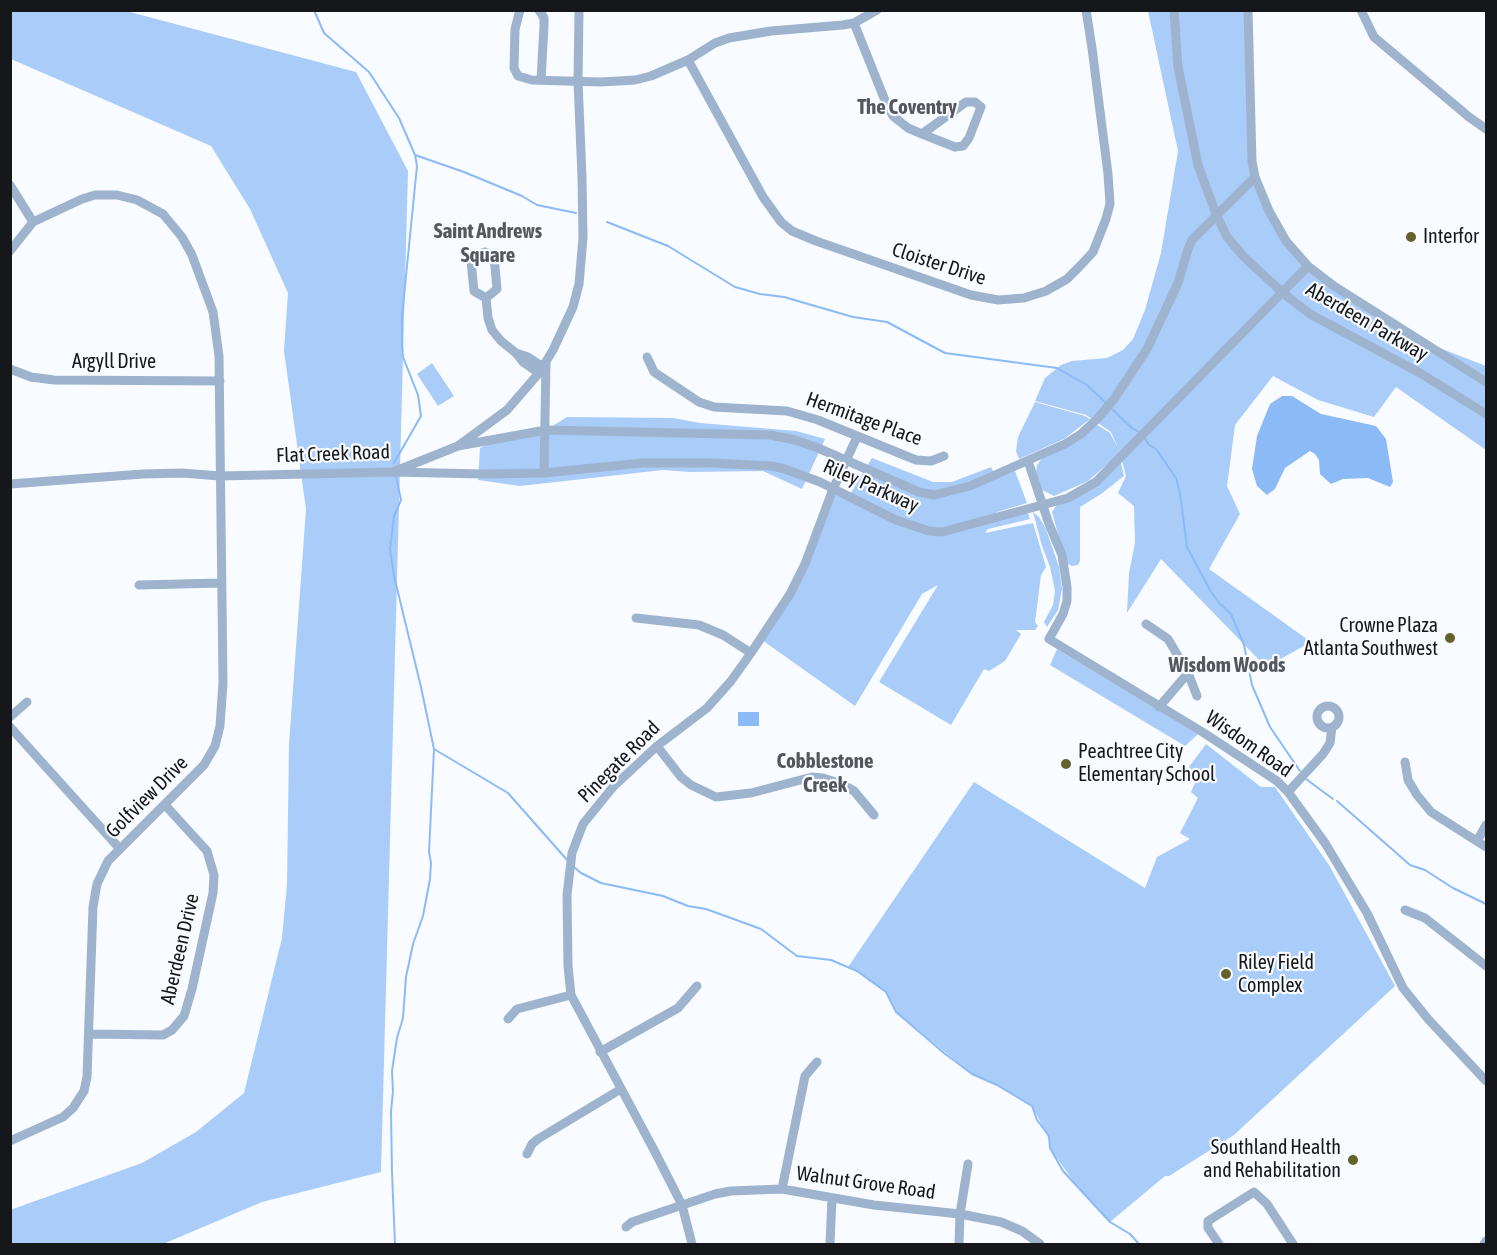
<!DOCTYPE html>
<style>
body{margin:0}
#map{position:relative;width:1497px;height:1255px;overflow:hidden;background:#f8fbff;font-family:"Asap Condensed",sans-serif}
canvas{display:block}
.frame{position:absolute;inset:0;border:12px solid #16171a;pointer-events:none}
</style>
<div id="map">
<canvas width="1497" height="1255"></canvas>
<div class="frame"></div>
</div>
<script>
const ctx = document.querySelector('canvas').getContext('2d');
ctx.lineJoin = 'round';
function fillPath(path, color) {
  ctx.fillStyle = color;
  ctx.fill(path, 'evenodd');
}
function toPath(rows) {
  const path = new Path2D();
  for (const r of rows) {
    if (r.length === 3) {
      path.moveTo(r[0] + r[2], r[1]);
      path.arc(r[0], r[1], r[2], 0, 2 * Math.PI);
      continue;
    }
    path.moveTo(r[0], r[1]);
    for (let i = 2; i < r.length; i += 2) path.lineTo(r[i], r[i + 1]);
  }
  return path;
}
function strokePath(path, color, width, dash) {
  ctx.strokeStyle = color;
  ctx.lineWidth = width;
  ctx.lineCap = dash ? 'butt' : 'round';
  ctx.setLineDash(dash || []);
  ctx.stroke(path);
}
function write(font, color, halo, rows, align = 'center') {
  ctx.font = font + ' "Asap Condensed",sans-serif';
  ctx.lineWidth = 4.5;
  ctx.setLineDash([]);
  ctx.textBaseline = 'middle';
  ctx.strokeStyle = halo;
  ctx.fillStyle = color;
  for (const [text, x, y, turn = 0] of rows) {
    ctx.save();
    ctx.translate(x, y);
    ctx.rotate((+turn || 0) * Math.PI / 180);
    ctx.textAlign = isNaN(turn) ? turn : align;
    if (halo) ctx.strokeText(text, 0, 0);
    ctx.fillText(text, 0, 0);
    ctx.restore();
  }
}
fillPath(toPath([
 [11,11,126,11,356,72,408,171,381,1172,262,1202,163,1244,11,1244,10,1210,142,1163,196,1132,244,1093,282,938,287,885,289,744,306,509,284,351,288,293,250,209,211,146,11,59],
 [1148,11,1247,11,1255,177,1269,211,1308,266,1424,342,1486,366,1486,450,1396,387,1374,417,1318,400,1273,376,1235,425,1227,486,1240,514,1209,569,1311,642,1266,667,1161,559,1127,613,1129,573,1135,543,1134,506,1118,493,1126,476,1120,453,1088,481,1054,496,1042,490,1036,472,1037,465,1043,457,1096,424,1110,433,1118,448,1111,432,1086,415,1035,401,1045,378,1061,365,1072,361,1107,358,1123,350,1133,339,1145,310,1161,253,1178,151],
 [432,363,454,396,438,406,417,374],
 [1035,402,1085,416,1090,419,1064,439,1019,459,1016,451,1018,437],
 [567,417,673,418,700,423,796,431,825,439,802,489,763,471,690,472,663,470,520,486,478,480,480,448,498,439,546,430],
 [872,458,933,482,952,482,991,467,996,477,1015,471,1027,503,997,512,992,522,1028,513,1030,519,988,529,985,533,1033,523,1046,567,1041,575,1035,622,1038,626,1035,630,1016,630,1021,634,1005,661,989,671,984,669,951,725,879,682,938,585,922,594,855,706,762,640,800,574,833,489,849,496],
 [1120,459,1124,476,1101,494,1080,507,1080,561,1078,565,1072,566,1066,563,1052,512,1058,503,1089,491],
 [1033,512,1039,517,1046,529,1059,567,1062,589,1058,610,1047,627,1044,622,1053,605,1055,591,1050,567,1042,546],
 [1057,649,1198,734,1185,746,1050,665],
 [1206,744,1261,787,1275,787,1329,865,1395,986,1234,1135,1169,1176,1165,1176,1110,1222,1078,1188,1050,1148,1050,1141,1032,1106,997,1085,972,1074,896,1012,886,992,857,971,848,967,974,782,1145,888,1157,857,1190,839,1180,833,1198,798,1191,792,1198,776,1189,767]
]), '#a9ccf9');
fillPath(toPath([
 [1282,396,1292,396,1321,414,1376,426,1386,439,1393,482,1390,487,1368,478,1343,479,1331,484,1320,474,1319,460,1315,454,1310,451,1285,468,1275,489,1267,495,1257,486,1252,469,1257,436,1270,404],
 [738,712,759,712,759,726,738,726]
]), '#8bbaf7');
strokePath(toPath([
 [314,10,324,33,369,72,399,118,415,155,417,166,402,316,402,344,403,357,418,395,421,416,394,463],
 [415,155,464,172,522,196,537,205,576,213],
 [607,222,668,246,735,287,760,294,784,297,853,317,887,322,945,353,1057,368,1087,385,1106,403],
 [1112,409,1132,428,1141,433],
 [1144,437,1149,445,1156,449,1176,478,1180,493,1187,547,1210,590,1219,603,1231,614,1244,645,1252,685,1270,727,1300,771],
 [434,749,508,793,568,861],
 [1306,779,1333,799],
 [1337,801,1410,865,1425,870,1453,888,1486,904],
 [574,867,581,873,601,883,663,896,688,906,706,909,761,929,797,956,831,960,857,971,886,992,896,1012,944,1053,972,1074,997,1085,1032,1106,1037,1120,1049,1136,1050,1148,1063,1171,1110,1222,1130,1234,1139,1244],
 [395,1244,392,1173,391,1112,393,1091,392,1071,397,1038,403,1018,406,977,413,944,423,916,430,879,431,863,429,852,434,749,421,687,394,576,390,549,394,516,401,500,396,476]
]), '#8bbaf7', 2);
strokePath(toPath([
 [520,10,515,29,514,68,518,76,532,80,601,82,635,80,651,76,688,60,715,43,729,38,771,31,843,25,854,23,877,10],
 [539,10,544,18,544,26,541,80],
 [1174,10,1178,67,1198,165,1216,214,1227,237,1244,257,1283,293,1310,314,1420,373,1486,414],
 [1248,10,1252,161,1255,177,1269,211,1286,241,1308,266,1334,286,1486,382],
 [1361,10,1374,37,1469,117,1486,129],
 [854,23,886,103,893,116,908,128,922,134],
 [688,60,763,197,781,222,792,231,816,241,971,295,998,300,1024,298,1046,291,1067,279,1081,265,1093,252,1106,219,1110,204,1108,174,1092,48,1086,10],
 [966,102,975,102,981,107,969,138,963,146,955,147,922,134,966,102],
 [10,185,33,222],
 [10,251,33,222,82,199,95,195,117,195,137,200,163,214,182,237,192,255,213,312,219,356,223,683,220,726,215,746,204,765,108,861,97,884,93,907,87,1077,84,1091,73,1108,63,1117,10,1141],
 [485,252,494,256,497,289,486,298,474,291,471,261,472,256,485,252],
 [486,298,488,318,492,330,501,341,516,353,523,362,539,373],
 [516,353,528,357,543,367],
 [647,357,654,372,699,402,714,407,787,411,818,420,916,460,931,461,944,456],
 [10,369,31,377,54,380,220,381],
 [458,446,546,430,770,435,795,440,818,448,919,492,934,495,970,486,1065,444,1081,434,1098,418,1114,399,1147,349,1178,283,1188,249,1192,240,1255,177],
 [1028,461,1049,524,1062,555,1067,587,1067,601,1063,614,1049,639,1204,733,1277,781,1288,792,1325,843,1367,913,1403,988,1428,1019,1486,1081],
 [393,472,483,474,544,473,642,463,713,463,772,466,785,469,820,482,896,520,929,531,942,532,1068,498,1096,482,1308,266],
 [544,473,546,362],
 [10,484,143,474,182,473,220,476,393,472,458,446,507,410,539,373,553,350,573,307,579,284,583,238,582,177,578,81,579,10],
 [139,585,221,583],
 [636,618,699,625,723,635,751,653],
 [1146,624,1168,639,1188,673,1197,696],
 [1328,717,11],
 [1159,707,1188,673],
 [10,717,27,702],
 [10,727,120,849],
 [657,746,681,777,691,785,716,797,751,793,812,777,823,778,842,784,854,791,874,815],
 [1405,762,1408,780,1417,795,1431,812,1486,847],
 [1288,792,1323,754,1330,743,1332,727],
 [1477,841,1486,825],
 [1405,910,1425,918,1486,966],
 [508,1019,517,1009,571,995],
 [89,1034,163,1035,172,1030,184,1016,192,989,213,893,214,875,207,851,165,805],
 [600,1052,678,1008,697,986],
 [527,1154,532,1144,538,1139,621,1089],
 [782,1189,805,1076,817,1062],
 [626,1227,632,1222,715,1194,731,1191,782,1189,874,1205,960,1214,1001,1222,1022,1231,1040,1244],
 [692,1244,682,1205,654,1150,571,995,568,966,567,895,572,853,583,824,613,787,657,746,707,708,731,681,751,653,790,594,805,564,833,489,857,437],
 [830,1244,832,1198],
 [959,1244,960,1214,968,1164],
 [1219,1244,1208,1228,1208,1221,1254,1192,1267,1204,1293,1244],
 [1484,1244,1486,1241]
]), '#9eb3ce', 9);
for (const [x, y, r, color] of [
 [1411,237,6,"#64612d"],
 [1450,638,6,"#64612d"],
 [1066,764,6,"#64612d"],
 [1226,974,6,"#64612d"],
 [1353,1160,6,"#64612d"]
]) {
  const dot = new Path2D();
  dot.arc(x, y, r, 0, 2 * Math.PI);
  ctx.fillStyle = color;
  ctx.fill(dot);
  strokePath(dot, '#f8fbff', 2);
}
write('20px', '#16171a', '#f8fbff', [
 ["Interfor",1423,237],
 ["Crowne Plaza",1438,626,"right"],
 ["Atlanta Southwest",1438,649,"right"],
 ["Peachtree City",1078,752],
 ["Elementary School",1078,775],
 ["Riley Field",1238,963],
 ["Complex",1238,986],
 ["Southland Health",1341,1148,"right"],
 ["and Rehabilitation",1341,1171,"right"]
], 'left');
write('20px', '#16171a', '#f8fbff', [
 ["Cloister Drive",939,264,18],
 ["Aberdeen Parkway",1367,322,30],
 ["Argyll Drive",114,362],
 ["Hermitage Place",864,419,20],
 ["Flat Creek Road",333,454,-2],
 ["Riley Parkway",871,486,24],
 ["Wisdom Road",1249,744,35],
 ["Pinegate Road",619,762,-45],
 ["Golfview Drive",147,797,-45],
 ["Aberdeen Drive",180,949,-77],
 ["Walnut Grove Road",866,1183,8]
]);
write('bold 21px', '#54585e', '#f8fbff', [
 ["The Coventry",907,107],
 ["Saint Andrews",488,231],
 ["Square",488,255],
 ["Wisdom Woods",1227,665],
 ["Cobblestone",825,761],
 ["Creek",825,785]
]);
</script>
